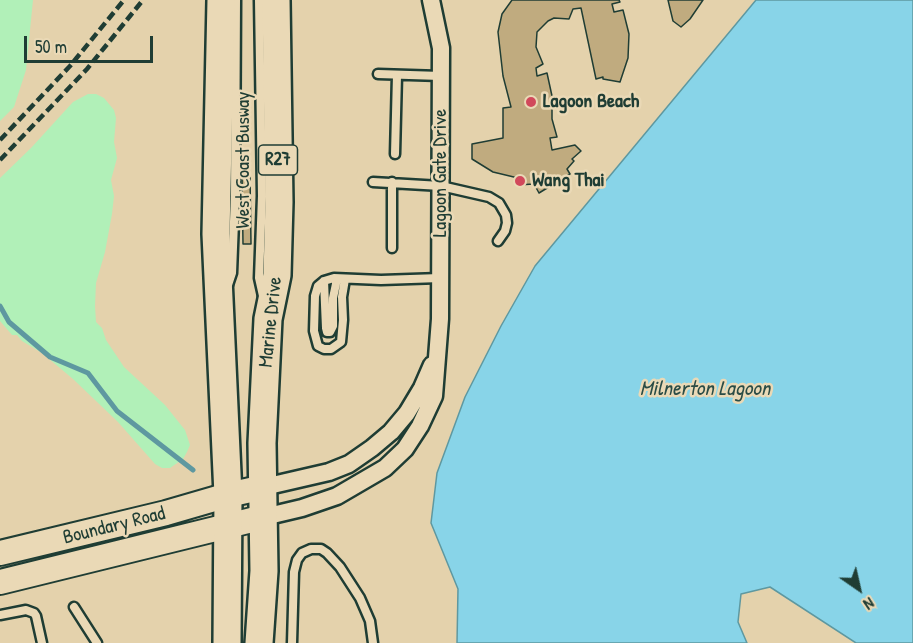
<!DOCTYPE html>
<style>
body{margin:0}
#map{position:relative;width:913px;height:643px;overflow:hidden;background:#e4d2ac;font-family:"Patrick Hand",sans-serif}
canvas{display:block}
.north{position:absolute;left:829px;top:559px;width:60px;height:60px;-webkit-text-stroke:4px #ead9b6;paint-order:stroke;rotate:146deg;font-size:16px;font-weight:700;line-height:24px;text-align:center;color:#1f3d34}
.north::after{content:'';display:block;margin:auto;width:21px;height:27px;background:#1f3d34;clip-path:polygon(50% 0,100% 100%,50% 72%,0 100%)}
.scale{position:absolute;left:24px;top:36px;width:129px;height:27px;box-sizing:border-box;border:3px solid #1f3d34;border-top:0;padding-left:8px;font-size:18px;line-height:21px;white-space:nowrap;color:#1f3d34;-webkit-text-stroke:4px #ead9b6;paint-order:stroke}
</style>
<div id="map">
<canvas width="913" height="643"></canvas>
<div class="north">N</div>
<div class="scale">50 m</div>
</div>
<script>
const ctx = document.querySelector('canvas').getContext('2d');
ctx.lineJoin = 'round';
function fillPath(path, color) {
  ctx.fillStyle = color;
  ctx.fill(path, 'evenodd');
}
function toPath(rows) {
  const path = new Path2D();
  for (const r of rows) {
    path.moveTo(r[0], r[1]);
    for (let i = 2; i < r.length; i += 2) path.lineTo(r[i], r[i + 1]);
  }
  return path;
}
function strokePath(path, color, width, dash) {
  ctx.strokeStyle = color;
  ctx.lineWidth = width;
  ctx.lineCap = dash ? 'butt' : 'round';
  ctx.setLineDash(dash || []);
  ctx.stroke(path);
}
function write(font, color, halo, rows, align = 'center') {
  ctx.font = font + ' "Patrick Hand",sans-serif';
  ctx.lineWidth = 5;
  ctx.setLineDash([]);
  ctx.textBaseline = 'middle';
  ctx.strokeStyle = halo;
  ctx.fillStyle = color;
  for (const [text, x, y, turn = 0] of rows) {
    ctx.save();
    ctx.translate(x, y);
    ctx.rotate((+turn || 0) * Math.PI / 180);
    ctx.textAlign = isNaN(turn) ? turn : align;
    if (halo) ctx.strokeText(text, 0, 0);
    ctx.fillText(text, 0, 0);
    ctx.restore();
  }
}
fillPath(toPath([
 [0,0,33,0,26,70,14,107,0,121],
 [88,94,96,94,104,98,114,110,116,118,114,142,117,158,111,180,114,196,112,214,105,252,96,283,95,306,96,322,102,328,106,340,124,367,165,405,185,430,190,445,187,452,183,459,170,468,162,468,155,464,118,422,73,379,42,353,22,341,17,335,12,335,0,321,0,178,31,148,73,102]
]), '#b1f0b8');
const water = toPath([
 [756,0,913,0,913,643,856,643,770,587,741,594,738,622,747,643,457,643,458,589,431,523,437,473,465,397,501,326,535,266,756,0]
]);
fillPath(water, '#88d4e8');
strokePath(water, '#5e98a0', 1.5);
strokePath(toPath([
 [0,306,9,322,50,357,88,373,117,411,193,470]
]), '#5e98a0', 5);
const building = toPath([
 [512,0,619,0,620,2,612,4,614,12,623,10,629,34,628,58,620,82,603,79,603,77,596,79,581,8,573,9,569,19,554,18,548,21,537,32,536,47,543,64,536,68,537,76,547,73,552,96,552,119,557,137,550,138,552,150,575,145,581,151,572,159,574,161,567,169,570,174,539,193,534,184,517,185,518,178,493,172,472,159,472,144,503,138,503,108,511,107,503,76,498,32,502,14,512,0],
 [668,0,703,0,690,19,681,27,673,21,668,0],
 [242,174,250,174,251,244,243,244,242,174]
]);
fillPath(building, '#c0ab7f');
strokePath(building, '#1f3d34', 1.5);
const lane = toPath([
 [259,0,262,196,259,278,263,296],
 [378,74,441,76],
 [395,154,397,75],
 [373,182,441,186,489,197,499,203,506,215,507,223,505,231,498,241],
 [392,182,392,248],
 [345,279,342,297,343,320,341,342,331,349,324,349,318,346,314,331,315,296,318,286,324,281,334,278,381,280,440,278],
 [324,281,326,328,327,332,330,332,333,326,333,298,337,279],
 [228,285,232,273,235,196,236,0],
 [74,607,97,643],
 [0,615,26,610,34,613,36,616,42,643],
 [292,643,294,572,297,560,302,553,311,549,321,549,327,553,340,567,360,598,370,621,373,643]
]);
const street = toPath([
 [264,487,329,472,349,464,372,448,391,432,407,413,422,388,432,365],
 [264,517,302,508,337,496,385,468,405,449,420,426,434,396,440,319,441,48,431,0]
]);
const secondary = toPath([
 [0,553,166,513,228,495,264,487],
 [0,582,264,517]
]);
const primary = toPath([
 [221,0,216,234,228,495,227,643],
 [259,643,264,571,262,443,268,319,277,275,279,202,276,0]
]);
strokePath(lane, '#1f3d34', 13);
strokePath(street, '#1f3d34', 21);
strokePath(secondary, '#1f3d34', 28);
strokePath(primary, '#1f3d34', 32);
strokePath(lane, '#ead9b6', 8);
strokePath(street, '#ead9b6', 16);
strokePath(secondary, '#ead9b6', 24);
strokePath(primary, '#ead9b6', 27);
strokePath(toPath([
 [0,140,70,66,124,0],
 [0,160,87,69,143,0]
]), '#1f3d34', 4.5, [9, 4.5]);
for (const [x, y, r, color] of [
 [531,102,6,"#d1495b"],
 [520,181,6,"#d1495b"]
]) {
  const dot = new Path2D();
  dot.arc(x, y, r, 0, 2 * Math.PI);
  ctx.fillStyle = color;
  ctx.fill(dot);
  strokePath(dot, '#ead9b6', 2);
}
for (const [x, y, w] of [
 [278,160,39]
]) {
  const box = new Path2D();
  box.roundRect(x - w / 2, y - 15, w, 30, 4.5);
  ctx.fillStyle = '#ead9b6';
  ctx.fill(box);
  strokePath(box, '#1f3d34', 1.5);
}
write('bold 18px', '#1f3d34', null, [
 ["R27",278,160]
]);
write('bold 20px', '#1f3d34', '#ead9b6', [
 ["Lagoon Beach",543,102],
 ["Wang Thai",532,181]
], 'left');
write('20px', '#1f3d34', '#ead9b6', [
 ["West Coast Busway",244,160,-90],
 ["Lagoon Gate Drive",441,173,-90],
 ["Marine Drive",271,322,-84],
 ["Boundary Road",114,526,-14]
]);
write('italic 21px', '#2a4c46', '#ead9b6', [
 ["Milnerton Lagoon",705,389]
]);
</script>
